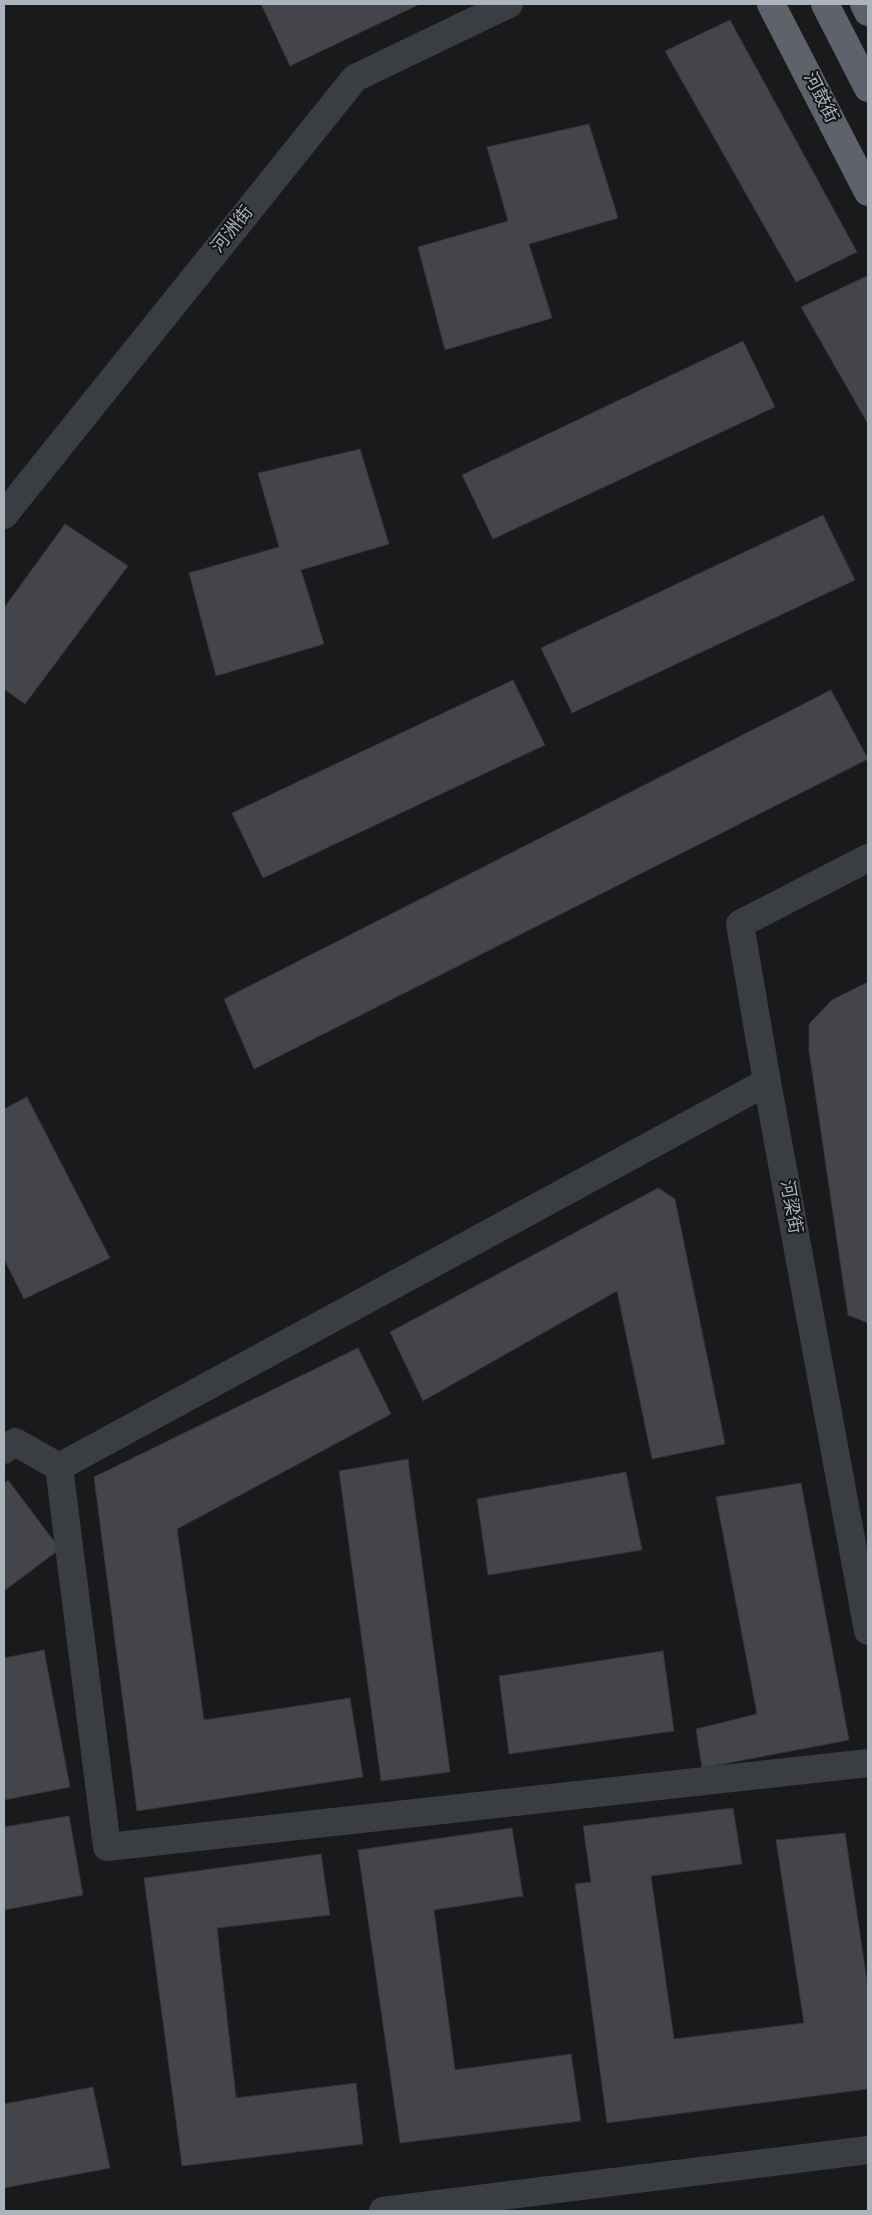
<!DOCTYPE html>
<meta charset="utf-8">
<style>
body{margin:0}
#map{position:relative;width:872px;height:2215px;overflow:hidden;background:#1a1a1c;font-family:Poppins,sans-serif}
canvas{display:block}
.frame{position:absolute;inset:0;border:5px solid #abb3bd;pointer-events:none}
</style>
<div id="map">
<canvas width="872" height="2215"></canvas>
<div class="frame"></div>
</div>
<script>
const ctx = document.querySelector('canvas').getContext('2d');
ctx.lineJoin = 'round';
function fillPath(path, color) {
  ctx.fillStyle = color;
  ctx.fill(path, 'evenodd');
}
function toPath(rows) {
  const path = new Path2D();
  for (const r of rows) {
    path.moveTo(r[0], r[1]);
    for (let i = 2; i < r.length; i += 2) path.lineTo(r[i], r[i + 1]);
  }
  return path;
}
function strokePath(path, color, width, dash) {
  ctx.strokeStyle = color;
  ctx.lineWidth = width;
  ctx.lineCap = dash ? 'butt' : 'round';
  ctx.setLineDash(dash || []);
  ctx.stroke(path);
}
function write(font, color, halo, rows, align = 'center') {
  ctx.font = font + ' Poppins,"Noto Sans SC",sans-serif';
  ctx.lineWidth = 4;
  ctx.setLineDash([]);
  ctx.textBaseline = 'middle';
  ctx.strokeStyle = halo;
  ctx.fillStyle = color;
  for (const [text, x, y, turn = 0] of rows) {
    ctx.save();
    ctx.translate(x, y);
    ctx.rotate((+turn || 0) * Math.PI / 180);
    ctx.textAlign = isNaN(turn) ? turn : align;
    if (halo) ctx.strokeText(text, 0, 0);
    ctx.fillText(text, 0, 0);
    ctx.restore();
  }
}
const building = toPath([
 [261,4,420,4,290,66,261,4],
 [730,20,857,252,796,282,665,51,730,20],
 [589,124,618,218,529,244,552,318,445,350,418,247,508,221,487,147,589,124],
 [867,276,868,278,868,424,801,307,867,276],
 [743,341,775,407,493,539,462,475,743,341],
 [360,449,389,544,301,570,324,644,216,676,189,573,279,547,258,473,360,449],
 [823,515,855,580,572,713,541,648,823,515],
 [65,524,128,566,25,704,4,689,4,608,65,524],
 [513,680,545,745,263,878,232,813,513,680],
 [831,690,868,759,254,1069,224,999,831,690],
 [868,982,868,1323,848,1315,809,1051,809,1024,832,1000,868,982],
 [27,1097,110,1258,24,1299,4,1259,4,1109,27,1097],
 [658,1188,675,1199,725,1444,652,1459,617,1291,423,1401,390,1332,658,1188],
 [358,1348,391,1414,177,1529,204,1720,350,1698,363,1777,137,1811,94,1477,358,1348],
 [408,1459,450,1772,381,1781,339,1471,408,1459],
 [626,1472,642,1550,488,1575,477,1499,626,1472],
 [8,1480,60,1549,4,1591,4,1484,8,1480],
 [801,1483,849,1740,702,1768,696,1729,757,1714,716,1497,801,1483],
 [44,1650,70,1787,4,1800,4,1658,44,1650],
 [663,1651,674,1731,509,1754,499,1676,663,1651],
 [733,1808,742,1864,651,1876,674,2039,804,2023,776,1840,845,1833,868,1988,868,2089,607,2123,575,1884,591,1882,583,1826,733,1808],
 [69,1816,83,1895,4,1910,4,1827,69,1816],
 [512,1828,523,1896,434,1910,455,2070,571,2054,581,2121,400,2143,358,1850,512,1828],
 [321,1854,330,1915,217,1928,236,2098,356,2083,363,2144,182,2166,144,1878,321,1854],
 [93,2087,110,2168,4,2188,4,2104,93,2087]
]);
fillPath(building, '#44454a');
strokePath(building, '#343439', 1);
strokePath(toPath([
 [4,1450,15,1442,59,1467,767,1082],
 [59,1467,107,1847,868,1763],
 [383,2211,868,2150]
]), '#3a3d42', 28);
strokePath(toPath([
 [4,515,355,78,509,4],
 [868,858,740,924,767,1082,868,1631]
]), '#3a3d42', 28);
strokePath(toPath([
 [771,4,868,192],
 [825,4,868,88],
 [864,4,868,12]
]), '#5e626a', 28);
write('18px', '#abb3bd', '#151518', [
 ["河鼓街",820,98,63],
 ["河洲街",233,230,-51],
 ["河梁街",790,1207,80]
]);
</script>
